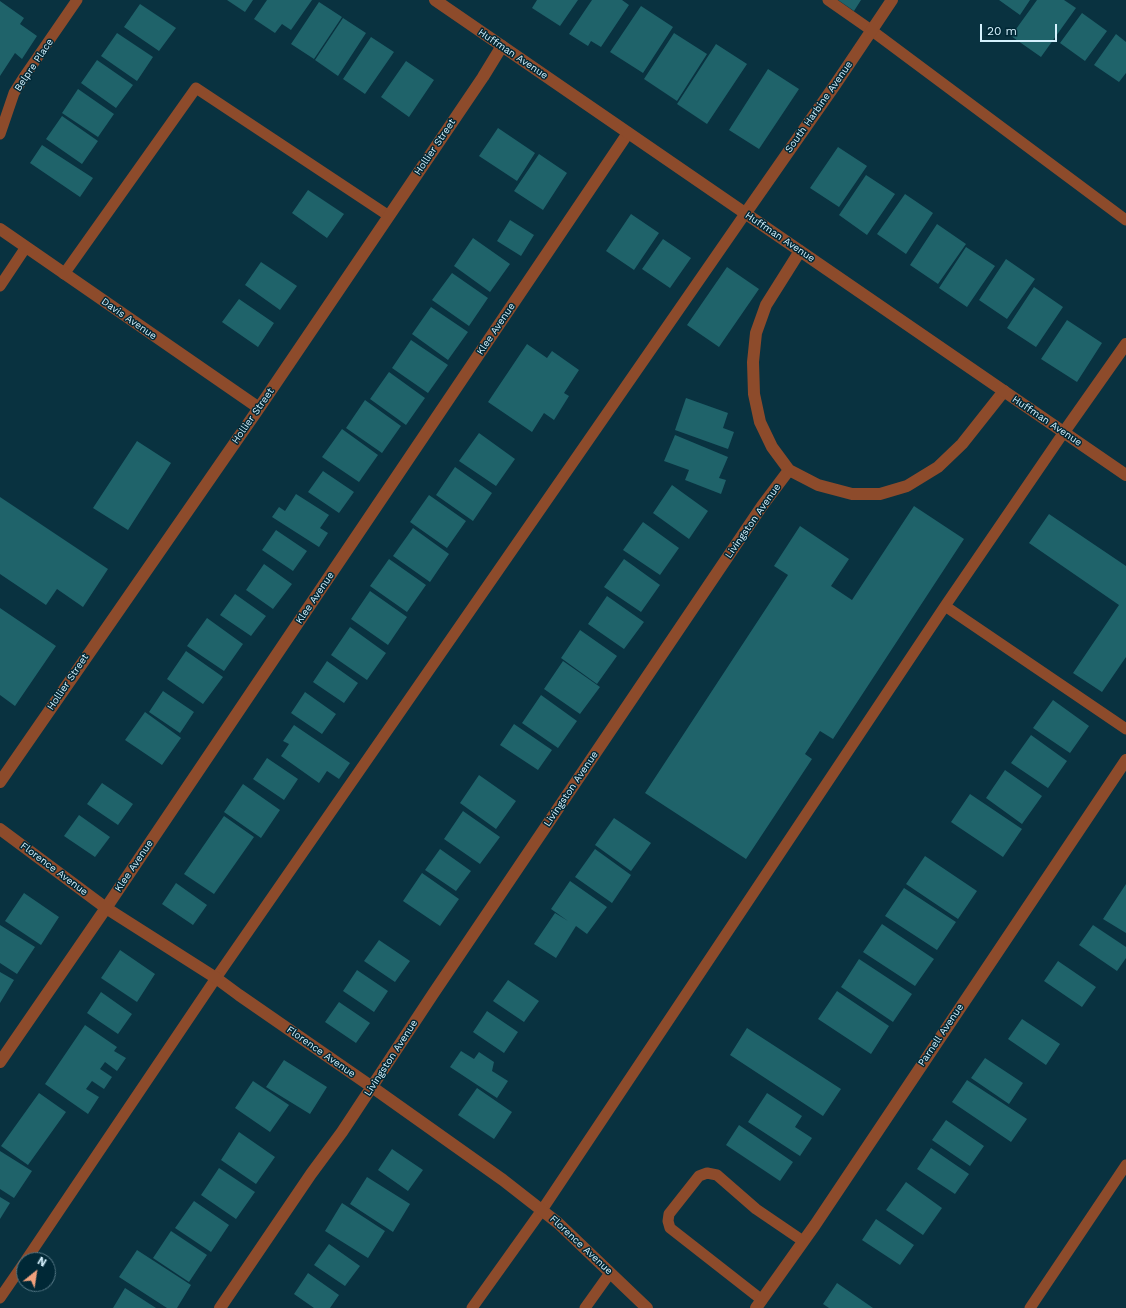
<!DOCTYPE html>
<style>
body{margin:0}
#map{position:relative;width:1126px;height:1308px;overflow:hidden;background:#093240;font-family:"Work Sans",sans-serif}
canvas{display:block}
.north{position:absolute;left:16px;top:1252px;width:40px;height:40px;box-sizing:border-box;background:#002836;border:1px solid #557886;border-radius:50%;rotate:30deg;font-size:11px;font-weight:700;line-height:16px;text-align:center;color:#d5f1fd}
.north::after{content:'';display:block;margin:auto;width:14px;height:18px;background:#f1a17d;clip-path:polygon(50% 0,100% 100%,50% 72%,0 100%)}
.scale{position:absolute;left:980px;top:24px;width:77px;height:18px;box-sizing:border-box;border:2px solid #d5f1fd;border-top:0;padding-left:5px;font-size:12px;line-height:14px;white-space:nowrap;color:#d5f1fd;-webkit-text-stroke:3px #002836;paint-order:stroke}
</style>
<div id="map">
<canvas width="1126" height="1308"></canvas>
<div class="north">N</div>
<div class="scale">20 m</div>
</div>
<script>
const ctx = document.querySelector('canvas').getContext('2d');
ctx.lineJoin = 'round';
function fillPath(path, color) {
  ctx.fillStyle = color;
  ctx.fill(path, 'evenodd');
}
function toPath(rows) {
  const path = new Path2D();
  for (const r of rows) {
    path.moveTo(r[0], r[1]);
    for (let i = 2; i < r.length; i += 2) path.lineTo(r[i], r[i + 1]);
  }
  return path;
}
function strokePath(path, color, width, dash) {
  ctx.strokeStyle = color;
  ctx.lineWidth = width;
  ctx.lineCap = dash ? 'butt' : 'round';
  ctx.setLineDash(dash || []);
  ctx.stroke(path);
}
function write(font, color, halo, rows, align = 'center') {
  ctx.font = font + ' "Work Sans",sans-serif';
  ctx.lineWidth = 3;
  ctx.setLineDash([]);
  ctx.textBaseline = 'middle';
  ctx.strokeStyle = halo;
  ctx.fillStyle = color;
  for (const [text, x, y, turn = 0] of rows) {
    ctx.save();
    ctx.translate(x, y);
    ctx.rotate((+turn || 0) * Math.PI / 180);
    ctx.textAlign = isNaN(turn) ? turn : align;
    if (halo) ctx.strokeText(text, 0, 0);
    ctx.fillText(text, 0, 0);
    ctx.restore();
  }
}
fillPath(toPath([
 [227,0,253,0,245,12],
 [267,0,312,0,291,30,282,24,275,33,254,19],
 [537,0,578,0,560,26,532,8],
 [592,0,622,0,629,5,601,47,591,41,588,46,569,34],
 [838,0,861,0,854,11],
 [999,0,1030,0,1020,15],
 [1037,0,1064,0,1076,8,1041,57,1011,36],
 [0,1,24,18,20,24,37,36,22,59,15,53,0,76],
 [319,2,342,17,314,59,291,44],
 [140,4,176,28,159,51,124,27],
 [641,6,673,27,643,73,610,52],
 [1082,13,1107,31,1085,61,1060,43],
 [343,18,366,33,338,76,315,60],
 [117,33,153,57,137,81,101,56],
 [674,33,707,54,677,101,644,79],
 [1116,34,1126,42,1126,73,1119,82,1094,65],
 [371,37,394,52,365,94,343,79],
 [716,44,747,64,707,124,677,104],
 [97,60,133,85,116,108,81,83],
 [406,61,434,80,409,117,381,97],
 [768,69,799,89,759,149,729,130],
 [78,89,114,114,98,137,62,113],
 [62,116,98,141,82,164,46,139],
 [498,128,535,153,517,181,479,156],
 [42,145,93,178,80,197,30,163],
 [838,147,867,166,839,207,810,188],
 [539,154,567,173,543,210,514,191],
 [866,175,895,194,867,235,839,215],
 [308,190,344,214,327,238,292,213],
 [905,194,933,213,906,254,877,234],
 [631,214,659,233,634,270,606,251],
 [510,220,534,235,521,256,497,241],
 [937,224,966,244,938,284,910,265],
 [473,238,510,264,490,292,454,266],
 [663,239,691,258,670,288,642,269],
 [966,247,995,266,967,307,939,288],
 [1006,259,1035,279,1007,319,979,300],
 [261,262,297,286,280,310,245,285],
 [727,267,759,289,719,347,687,325],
 [452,273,488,298,469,326,432,300],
 [1034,287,1063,307,1036,347,1007,328],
 [239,299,274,323,258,347,222,322],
 [431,307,468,332,448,360,412,334],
 [1067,320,1102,343,1077,382,1041,359],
 [411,340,448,365,428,393,392,368],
 [527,344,547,358,552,351,579,370,564,393,569,396,554,420,544,413,532,432,488,402],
 [389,372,425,398,406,425,370,399],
 [686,398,728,413,723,428,734,432,728,449,675,430],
 [365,400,401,426,382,453,346,428],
 [342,429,378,455,359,482,322,457],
 [479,433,515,459,496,486,459,461],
 [675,435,728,457,719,478,726,480,721,494,685,480,689,470,664,461],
 [137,441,171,463,128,530,93,508],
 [455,467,492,493,473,521,436,495],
 [323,471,354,492,339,513,308,492],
 [672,485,708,511,689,539,653,513],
 [296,494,329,515,320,528,328,533,319,547,272,517,279,507,285,511],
 [429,495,466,521,447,548,410,522],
 [0,497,108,569,83,607,57,589,46,605,0,574],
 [914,506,964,539,833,739,820,731,805,754,812,759,746,859,645,793,788,575,774,566,800,526,849,559,831,586,852,600],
 [1049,514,1126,566,1126,657,1102,692,1073,673,1119,605,1029,543],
 [643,522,679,548,660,575,623,550],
 [413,528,449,554,430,582,393,556],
 [276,530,307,551,293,571,262,550],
 [389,559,426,585,407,612,370,586],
 [624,559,660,585,641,612,604,587],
 [264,564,292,584,273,609,246,590],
 [370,591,407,617,388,645,351,619],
 [235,594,266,616,251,636,220,615],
 [607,596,644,622,624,649,588,624],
 [0,608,56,646,15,706,0,695],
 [207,618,243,644,224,671,187,646],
 [350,627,386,653,367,680,331,655],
 [580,630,617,656,597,684,561,658],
 [186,651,223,677,203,704,167,679],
 [327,661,358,683,344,703,313,682],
 [563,661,600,687,580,714,544,689],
 [163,691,194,712,180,733,149,712],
 [305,692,336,714,322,734,291,713],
 [541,695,577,721,558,748,522,723],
 [1053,700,1089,726,1070,753,1033,728],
 [145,712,181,738,162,765,125,740],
 [514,724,552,750,538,770,500,745],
 [294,725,350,763,339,779,327,771,319,783,281,756,289,744,283,741],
 [1031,735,1067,761,1048,788,1011,763],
 [267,758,298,779,284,800,253,779],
 [1005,770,1042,796,1022,824,986,798],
 [479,775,516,801,496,829,460,803],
 [102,783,133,804,118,825,87,804],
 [243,784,280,810,261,838,224,812],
 [970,794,1022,829,1003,857,951,822],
 [463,811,500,837,480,864,444,839],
 [79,815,110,837,95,857,64,836],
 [224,816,254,837,214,894,184,874],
 [614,818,651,843,631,871,595,845],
 [440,849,471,871,456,891,425,870],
 [595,849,631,875,612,903,575,877],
 [925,856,977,891,958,919,906,884],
 [422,873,459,899,440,926,403,901],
 [570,881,607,907,587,934,576,926,556,958,534,944,555,913,568,921,551,909],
 [176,883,207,905,193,925,162,904],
 [1126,884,1126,933,1103,919],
 [904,888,956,922,937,950,885,916],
 [24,893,59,917,41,945,5,921],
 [882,924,934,959,915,986,863,952],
 [0,925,35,947,17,974,0,963],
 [1093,925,1126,947,1126,958,1117,971,1079,945],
 [379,940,410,961,395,982,364,961],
 [120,950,155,974,137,1002,101,978],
 [859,959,912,994,893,1022,841,987],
 [1058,961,1096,987,1082,1007,1044,981],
 [357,970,388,991,374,1012,343,991],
 [0,972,14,980,0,1003],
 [508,980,539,1001,524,1022,493,1001],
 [837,991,889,1026,871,1054,818,1019],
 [101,992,132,1014,118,1034,87,1013],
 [339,1002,370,1023,356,1043,325,1022],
 [487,1011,518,1032,504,1053,473,1032],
 [1022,1019,1060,1044,1046,1065,1008,1039],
 [85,1025,117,1047,114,1051,126,1058,117,1071,105,1062,100,1069,112,1077,104,1089,92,1081,86,1089,99,1097,88,1114,45,1084],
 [747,1028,841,1089,823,1116,730,1055],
 [461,1051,474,1059,479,1052,494,1062,492,1071,508,1081,497,1098,450,1067],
 [985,1058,1023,1083,1009,1104,971,1078],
 [284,1060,327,1087,310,1114,266,1087],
 [967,1080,1027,1119,1011,1142,952,1102],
 [253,1081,289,1105,270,1132,235,1108],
 [477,1088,512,1112,494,1139,458,1115],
 [39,1093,66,1112,28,1165,1,1146],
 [767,1093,802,1116,795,1127,812,1138,800,1156,748,1122],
 [946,1120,984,1146,970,1166,932,1140],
 [739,1125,793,1162,780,1181,726,1145],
 [239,1132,275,1157,256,1184,221,1160],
 [931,1148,969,1174,955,1194,917,1169],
 [392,1149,423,1170,408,1191,378,1170],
 [0,1151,32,1171,14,1198,0,1189],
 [219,1168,255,1192,236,1219,201,1195],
 [367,1177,410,1204,393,1232,350,1204],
 [906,1182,942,1208,923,1235,886,1210],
 [0,1197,10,1203,0,1219],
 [194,1201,229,1225,211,1252,175,1228],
 [342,1203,385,1231,368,1258,325,1231],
 [876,1219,914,1245,900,1265,862,1240],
 [171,1231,207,1255,189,1282,153,1258],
 [329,1244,360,1266,345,1286,314,1265],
 [137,1250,191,1285,177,1308,167,1308,119,1277],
 [308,1273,339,1295,330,1308,314,1308,294,1294],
 [837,1283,873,1308,829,1308,823,1304],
 [125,1288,156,1308,113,1308]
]), '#1f636a');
strokePath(toPath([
 [828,0,871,30,1126,220],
 [0,134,14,93,24,77,77,0],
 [64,274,196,88,389,216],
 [0,286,26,247],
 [945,606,1126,729],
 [26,1260,216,978,745,214],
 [0,1298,24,1263],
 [762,1300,670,1228,668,1221,669,1214,699,1176,707,1173,717,1175,756,1209,803,1241],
 [472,1308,542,1210,945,606,1064,432],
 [585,1308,610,1273],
 [1030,1308,1126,1165]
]), '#8d4b2b', 11);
strokePath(toPath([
 [745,214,835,85,892,0],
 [0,229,259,408],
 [800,251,766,305,756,333,753,362,754,394,760,422,772,447,789,470,818,485,852,494,880,494,907,486,938,467,962,444,1004,391],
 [1064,432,1126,344],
 [0,782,259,408,483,77,502,46],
 [0,829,106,908,216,978,239,995,372,1087,503,1180,558,1223,647,1308],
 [0,1062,106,908,628,133],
 [220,1308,311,1174,342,1132,433,994,762,506,789,470],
 [756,1308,815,1225,1126,760]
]), '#8d4b2b', 12);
strokePath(toPath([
 [435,0,1126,475]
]), '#8d4b2b', 12);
write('10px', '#d5f1fd', '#002836', [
 ["Huffman Avenue",513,54,34],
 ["Belpre Place",34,65,-56],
 ["South Harbine Avenue",819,107,-55],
 ["Hollier Street",435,147,-56],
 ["Huffman Avenue",780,237,34],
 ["Davis Avenue",129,319,35],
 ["Klee Avenue",496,329,-56],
 ["Hollier Street",253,416,-55],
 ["Huffman Avenue",1047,421,34],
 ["Livingston Avenue",753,521,-55],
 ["Klee Avenue",315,598,-56],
 ["Hollier Street",68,682,-56],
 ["Livingston Avenue",571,789,-56],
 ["Klee Avenue",134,866,-56],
 ["Florence Avenue",54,869,37],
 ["Parnell Avenue",941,1035,-56],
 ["Florence Avenue",321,1052,35],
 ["Livingston Avenue",391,1058,-57],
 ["Florence Avenue",581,1245,43]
]);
</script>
